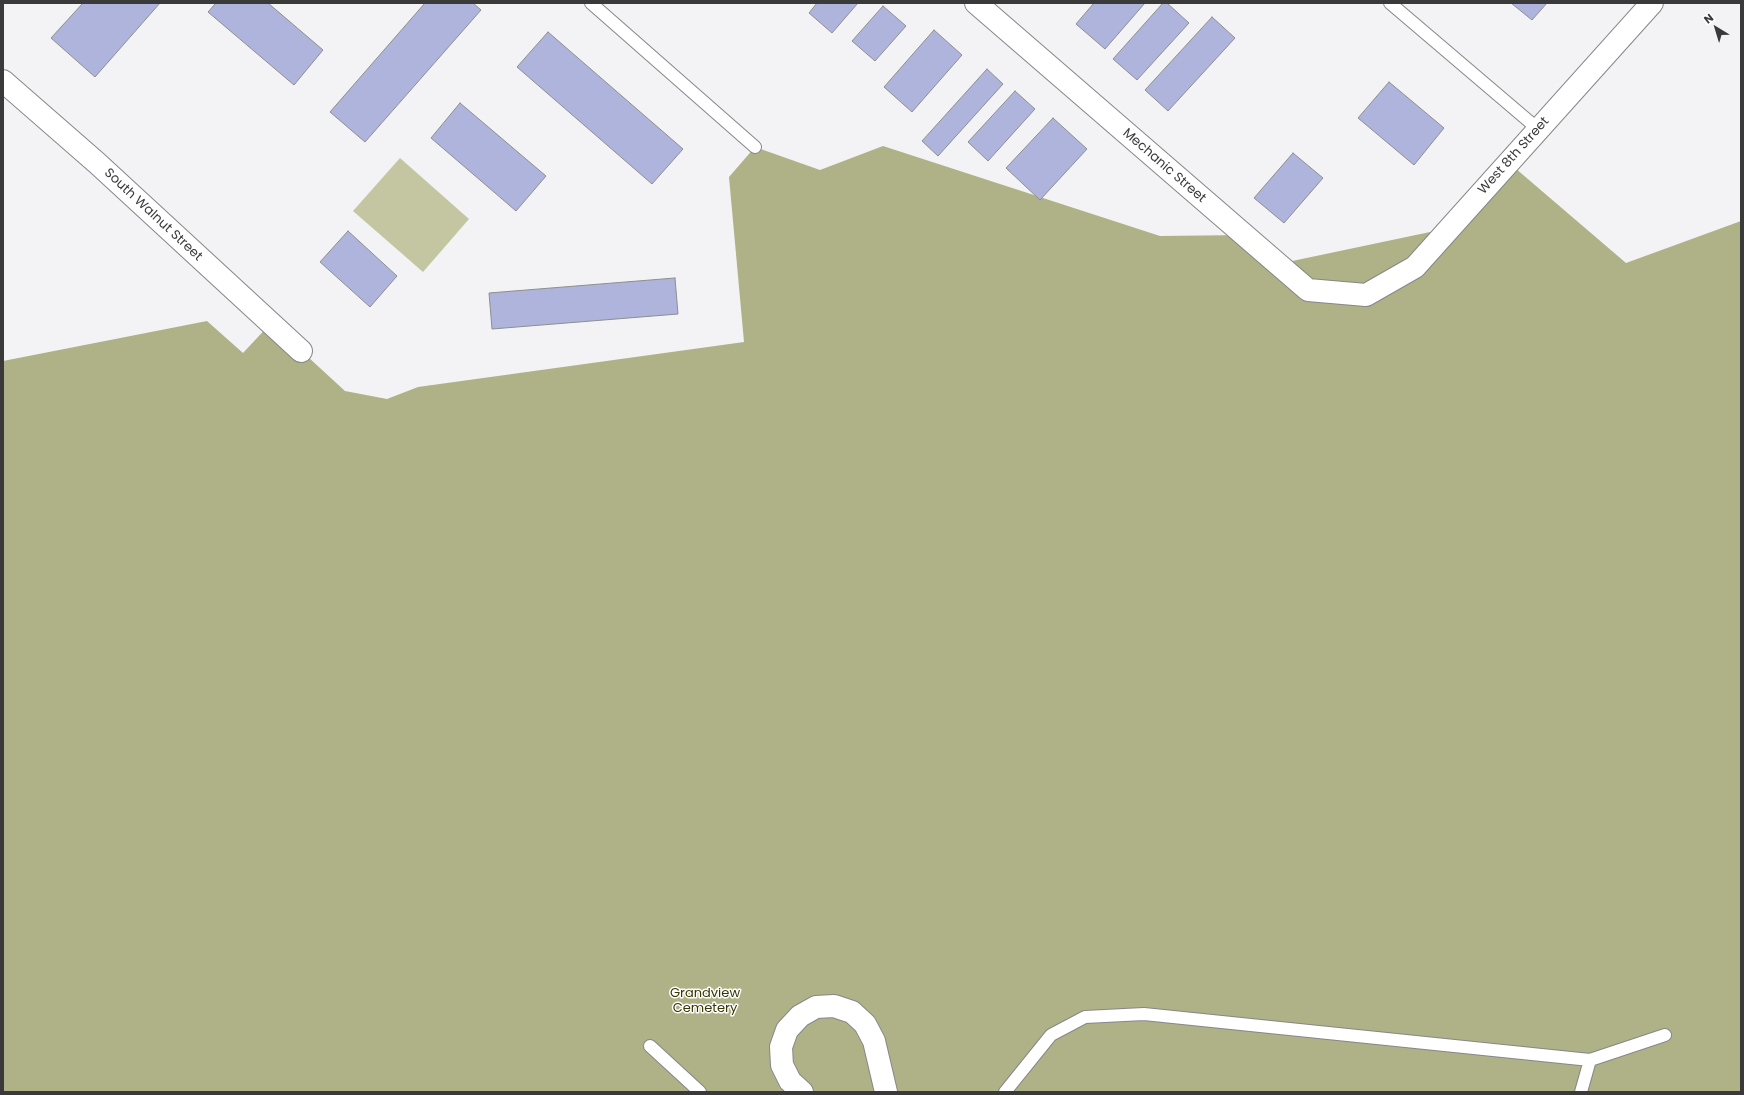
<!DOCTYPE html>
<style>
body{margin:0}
#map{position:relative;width:1744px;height:1095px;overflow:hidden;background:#f3f3f5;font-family:Poppins,sans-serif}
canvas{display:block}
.frame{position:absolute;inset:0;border:4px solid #3a3a3a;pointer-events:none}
.north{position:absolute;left:1696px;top:8px;width:40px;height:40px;-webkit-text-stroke:3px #fff;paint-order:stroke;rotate:322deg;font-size:11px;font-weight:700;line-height:16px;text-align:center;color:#3a3a3a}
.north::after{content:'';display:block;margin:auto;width:14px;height:18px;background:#3a3a3a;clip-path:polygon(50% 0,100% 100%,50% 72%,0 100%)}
</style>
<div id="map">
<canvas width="1744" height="1095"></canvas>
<div class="frame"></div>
<div class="north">N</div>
</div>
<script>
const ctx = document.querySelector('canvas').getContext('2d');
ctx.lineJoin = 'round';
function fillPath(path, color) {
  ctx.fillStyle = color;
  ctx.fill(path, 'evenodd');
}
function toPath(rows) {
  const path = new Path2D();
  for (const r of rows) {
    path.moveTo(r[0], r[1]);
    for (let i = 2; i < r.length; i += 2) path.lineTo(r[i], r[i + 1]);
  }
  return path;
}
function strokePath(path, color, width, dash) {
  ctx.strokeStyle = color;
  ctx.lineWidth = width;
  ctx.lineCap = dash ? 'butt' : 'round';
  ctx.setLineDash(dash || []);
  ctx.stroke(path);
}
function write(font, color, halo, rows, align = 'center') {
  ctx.font = font + ' Poppins,sans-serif';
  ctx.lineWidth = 3;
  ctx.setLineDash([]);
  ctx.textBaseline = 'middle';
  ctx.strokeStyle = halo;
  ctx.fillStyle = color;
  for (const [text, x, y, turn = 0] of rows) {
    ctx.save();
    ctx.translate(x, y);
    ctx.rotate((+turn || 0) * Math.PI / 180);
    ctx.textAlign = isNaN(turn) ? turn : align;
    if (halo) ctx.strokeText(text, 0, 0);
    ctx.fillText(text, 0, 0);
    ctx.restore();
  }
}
fillPath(toPath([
 [400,158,469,219,423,272,353,211]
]), '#c4c6a2');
fillPath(toPath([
 [883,146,1160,236,1244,235,1278,264,1449,228,1508,162,1626,263,1741,221,1741,1092,3,1092,3,361,207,321,243,353,271,323,345,391,387,399,418,387,744,342,729,177,755,147,820,170]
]), '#afb287');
const building = toPath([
 [83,3,160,3,95,77,51,38,83,3],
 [216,3,268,3,323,50,294,85,208,12,216,3],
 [425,3,473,3,481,10,365,142,330,112,425,3],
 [817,3,858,3,832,33,809,13,817,3],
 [1094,3,1145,3,1105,49,1076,24,1094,3],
 [1163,3,1167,3,1189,23,1137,80,1113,59,1163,3],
 [1511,3,1547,3,1532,20,1511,3],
 [883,6,906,26,875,61,852,41,883,6],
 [1212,17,1235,38,1168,111,1145,90,1212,17],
 [934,30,962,55,912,112,884,87,934,30],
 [548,32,683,149,652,184,517,67,548,32],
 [987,69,1003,84,938,156,922,141,987,69],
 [1389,82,1444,128,1414,165,1358,118,1389,82],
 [1015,91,1035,109,988,161,968,142,1015,91],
 [460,103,546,176,516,211,431,138,460,103],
 [1053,118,1087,149,1040,200,1006,168,1053,118],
 [1293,153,1323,178,1284,223,1254,198,1293,153],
 [348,231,397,276,370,307,320,262,348,231],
 [675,278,678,314,492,329,489,293,675,278]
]);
fillPath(building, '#aeb4dc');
strokePath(building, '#8d8e8f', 1);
const service = toPath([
 [591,3,755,147],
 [1390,3,1538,129],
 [650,1046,700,1092],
 [1005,1092,1051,1035,1085,1017,1144,1014,1590,1060,1665,1035],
 [1581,1092,1590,1060]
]);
const minor = toPath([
 [976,3,1308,290,1366,295,1415,267,1652,3],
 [3,81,97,163,301,351],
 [802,1092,790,1081,782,1065,781,1047,787,1030,800,1016,816,1007,834,1006,852,1012,865,1024,874,1041,886,1092]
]);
strokePath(service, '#878789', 14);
strokePath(minor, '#878789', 24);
strokePath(service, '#fff', 12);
strokePath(minor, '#fff', 22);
write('13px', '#3a3a3a', '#fff', [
 ["West 8th Street",1514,156,-48],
 ["Mechanic Street",1164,166,41],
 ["South Walnut Street",153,215,43]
]);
write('13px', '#353600', '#fff', [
 ["Grandview",705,994],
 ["Cemetery",705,1009]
]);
</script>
